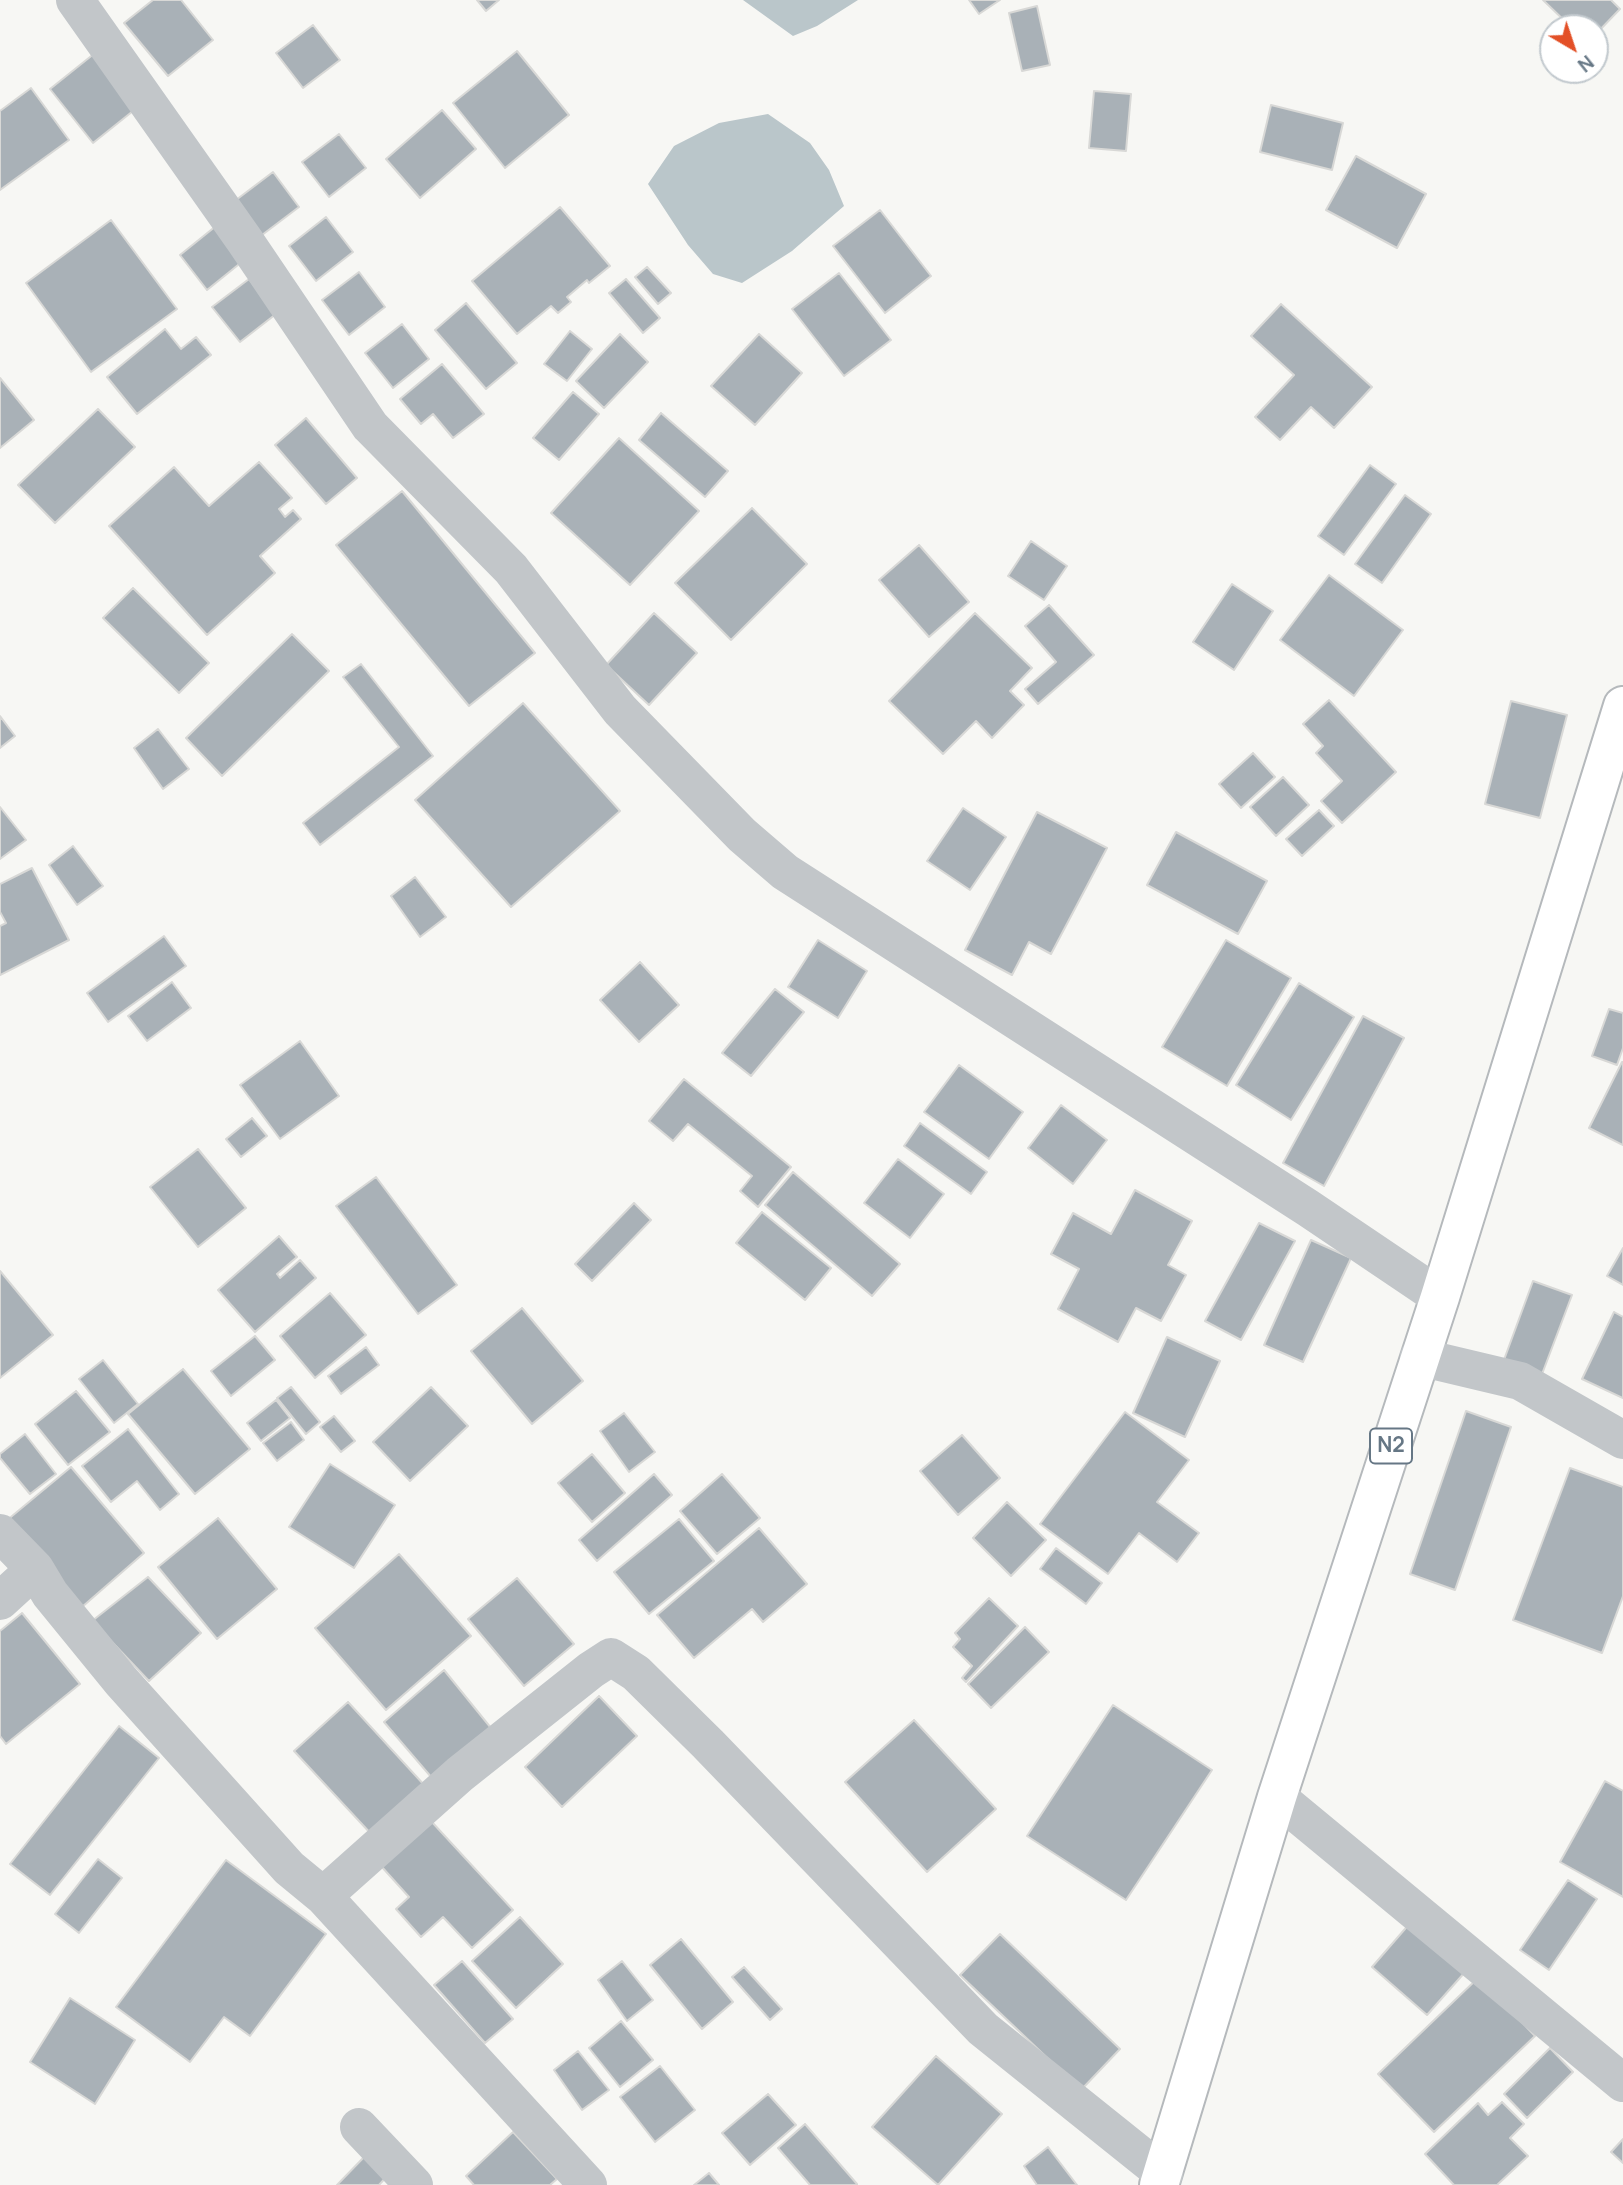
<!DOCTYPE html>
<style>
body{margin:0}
#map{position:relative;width:1623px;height:2185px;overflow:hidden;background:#f7f7f4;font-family:Manrope,sans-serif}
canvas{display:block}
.north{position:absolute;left:1539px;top:14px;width:70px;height:70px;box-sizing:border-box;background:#fff;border:2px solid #c2c9ce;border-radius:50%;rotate:141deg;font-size:19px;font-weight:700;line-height:28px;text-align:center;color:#667785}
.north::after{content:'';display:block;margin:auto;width:24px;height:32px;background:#e35027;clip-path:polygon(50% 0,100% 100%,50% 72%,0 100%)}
</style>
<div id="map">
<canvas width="1623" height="2185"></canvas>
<div class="north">N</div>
</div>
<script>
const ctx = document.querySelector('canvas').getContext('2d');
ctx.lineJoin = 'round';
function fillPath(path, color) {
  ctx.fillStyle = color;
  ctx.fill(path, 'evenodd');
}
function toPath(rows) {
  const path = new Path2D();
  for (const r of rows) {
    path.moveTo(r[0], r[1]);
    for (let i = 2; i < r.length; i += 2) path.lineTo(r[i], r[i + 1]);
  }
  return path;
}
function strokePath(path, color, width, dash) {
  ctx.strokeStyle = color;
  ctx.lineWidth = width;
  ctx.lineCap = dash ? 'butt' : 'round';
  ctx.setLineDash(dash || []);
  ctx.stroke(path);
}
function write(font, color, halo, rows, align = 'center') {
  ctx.font = font + ' Manrope,sans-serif';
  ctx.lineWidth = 7;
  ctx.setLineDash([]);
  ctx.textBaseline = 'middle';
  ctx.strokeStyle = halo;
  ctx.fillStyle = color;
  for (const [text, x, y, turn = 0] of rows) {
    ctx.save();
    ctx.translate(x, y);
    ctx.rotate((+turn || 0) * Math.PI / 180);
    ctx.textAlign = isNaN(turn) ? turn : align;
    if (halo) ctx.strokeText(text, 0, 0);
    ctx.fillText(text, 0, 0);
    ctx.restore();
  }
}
fillPath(toPath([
 [743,0,858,0,817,26,793,36],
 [768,114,810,143,829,170,844,206,792,251,742,283,713,274,688,245,648,184,674,146,719,123]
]), '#bac6ca');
const building = toPath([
 [153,0,181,0,213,40,168,76,124,23,153,0],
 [477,0,499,0,486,11,477,0],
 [969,0,1000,0,979,14,969,0],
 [1543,0,1611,0,1620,9,1595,35,1595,28,1572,28,1543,0],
 [1037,6,1050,65,1022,71,1009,13,1037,6],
 [313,25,340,60,303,88,276,53,313,25],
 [517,51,569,115,505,168,453,103,517,51],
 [95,53,138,107,93,143,50,89,95,53],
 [31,88,69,140,0,190,0,111,31,88],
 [1094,91,1131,94,1126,151,1089,148,1094,91],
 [1271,105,1343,123,1332,170,1260,152,1271,105],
 [442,110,476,149,420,198,386,159,442,110],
 [339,134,366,168,329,197,302,162,339,134],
 [1356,156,1426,194,1397,248,1326,210,1356,156],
 [273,172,299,207,262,235,236,200,273,172],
 [560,207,610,266,589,283,587,280,567,297,571,302,558,313,551,306,517,334,472,281,560,207],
 [880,210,931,276,885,313,833,246,880,210],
 [326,217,353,252,316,281,289,246,326,217],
 [111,220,177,309,91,372,26,283,111,220],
 [216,226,243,261,207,290,180,255,216,226],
 [647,267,671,293,658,304,635,277,647,267],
 [359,272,385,307,349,335,322,300,359,272],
 [839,273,891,340,844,376,792,309,839,273],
 [249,279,276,314,240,342,212,307,249,279],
 [626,279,660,318,643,333,609,293,626,279],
 [466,303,517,363,486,389,435,330,466,303],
 [1281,304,1372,387,1334,428,1311,407,1280,440,1255,417,1294,375,1251,336,1281,304],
 [402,324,429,359,393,388,365,353,402,324],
 [165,329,181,349,196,337,211,355,137,414,107,377,165,329],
 [570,331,592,349,567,381,544,364,570,331],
 [620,334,648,362,604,408,576,381,620,334],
 [759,334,802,373,755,425,711,386,759,334],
 [442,364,484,414,453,438,433,414,421,424,400,399,442,364],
 [0,378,34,420,0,448,0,378],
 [573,392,599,414,559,460,533,438,573,392],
 [98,409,135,447,55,523,18,485,98,409],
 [661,413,728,471,705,497,639,440,661,413],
 [306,418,357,478,326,504,275,445,306,418],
 [619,438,699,511,630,585,551,513,619,438],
 [259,462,292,498,279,509,285,517,293,510,301,519,260,556,275,573,207,635,109,526,174,467,209,506,259,462],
 [1370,465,1396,484,1344,555,1318,536,1370,465],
 [402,491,535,653,469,706,336,545,402,491],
 [1405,495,1431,514,1382,583,1355,564,1405,495],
 [752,508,807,564,731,640,675,583,752,508],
 [1031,541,1067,566,1044,600,1008,576,1031,541],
 [919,545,969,602,929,637,879,580,919,545],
 [1329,575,1403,630,1354,696,1280,640,1329,575],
 [1232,584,1273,611,1234,670,1193,642,1232,584],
 [133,588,209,663,179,693,103,618,133,588],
 [1049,605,1094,655,1038,704,1025,689,1056,662,1025,626,1049,605],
 [654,613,697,653,649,705,606,665,654,613],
 [975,613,1032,668,1010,691,1024,705,992,738,976,721,943,754,889,701,975,613],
 [292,634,329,671,222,776,186,738,292,634],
 [361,664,433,756,320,845,303,823,399,747,343,677,361,664],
 [1329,700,1396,772,1342,823,1321,801,1342,781,1316,753,1323,746,1303,724,1329,700],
 [1511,701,1567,715,1540,818,1485,804,1511,701],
 [523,703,620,811,511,907,415,800,523,703],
 [0,716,15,736,0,748,0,716],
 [158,729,189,769,163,789,134,748,158,729],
 [1253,753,1275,777,1241,808,1219,784,1253,753],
 [1283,777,1309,805,1276,836,1250,807,1283,777],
 [0,807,26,840,0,859,0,807],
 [963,808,1006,837,970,890,927,861,963,808],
 [1319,810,1334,826,1302,856,1286,839,1319,810],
 [1037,812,1107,848,1051,954,1029,942,1012,975,965,950,1037,812],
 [1176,832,1267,881,1238,934,1147,885,1176,832],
 [73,846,103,886,77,905,49,865,73,846],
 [32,868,69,940,0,975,0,926,6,923,0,912,0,884,32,868],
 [415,877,446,917,420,937,391,896,415,877],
 [164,936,186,966,108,1022,87,993,164,936],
 [818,940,867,971,838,1018,788,987,818,940],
 [1226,940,1291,978,1227,1086,1162,1047,1226,940],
 [640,962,679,1005,639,1042,600,1000,640,962],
 [172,982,191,1008,147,1041,128,1016,172,982],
 [1299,983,1354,1017,1291,1120,1236,1085,1299,983],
 [775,989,804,1012,751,1076,722,1053,775,989],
 [1609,1009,1623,1013,1623,1048,1617,1065,1592,1056,1609,1009],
 [1363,1016,1404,1038,1324,1186,1283,1163,1363,1016],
 [300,1041,339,1096,280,1139,240,1085,300,1041],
 [1622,1062,1623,1062,1623,1145,1589,1128,1622,1062],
 [959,1065,1023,1112,989,1159,924,1112,959,1065],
 [684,1079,791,1167,758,1207,740,1191,752,1176,688,1124,673,1141,649,1121,684,1079],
 [1061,1105,1107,1140,1073,1184,1028,1148,1061,1105],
 [252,1118,267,1136,241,1157,226,1139,252,1118],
 [920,1123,987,1172,971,1194,904,1146,920,1123],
 [198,1149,246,1208,198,1247,150,1187,198,1149],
 [898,1159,944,1194,910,1238,864,1203,898,1159],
 [793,1172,900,1264,872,1296,765,1205,793,1172],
 [376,1177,457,1285,418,1314,336,1206,376,1177],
 [1135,1190,1192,1221,1168,1265,1186,1275,1161,1321,1136,1308,1118,1342,1058,1309,1079,1269,1051,1254,1073,1213,1111,1234,1135,1190],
 [634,1203,651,1220,592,1281,575,1264,634,1203],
 [762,1212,831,1268,805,1300,736,1243,762,1212],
 [1259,1223,1295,1241,1241,1340,1205,1321,1259,1223],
 [279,1236,297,1257,277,1274,280,1278,300,1260,316,1278,255,1332,218,1290,279,1236],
 [1311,1240,1351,1258,1303,1362,1264,1345,1311,1240],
 [1623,1248,1623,1285,1607,1276,1623,1248],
 [0,1271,53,1335,0,1378,0,1271],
 [1533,1281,1572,1295,1539,1382,1501,1368,1533,1281],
 [330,1293,366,1335,315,1378,280,1336,330,1293],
 [522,1308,583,1381,532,1424,471,1351,522,1308],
 [1614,1312,1623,1317,1623,1398,1582,1379,1614,1312],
 [255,1336,275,1360,231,1396,211,1371,255,1336],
 [1167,1337,1220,1361,1185,1437,1133,1413,1167,1337],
 [366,1347,379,1365,341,1394,328,1376,366,1347],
 [103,1360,138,1404,114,1423,79,1379,103,1360],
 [183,1369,250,1449,195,1494,128,1414,183,1369],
 [291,1387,320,1422,306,1434,277,1398,291,1387],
 [431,1387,468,1426,410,1481,373,1442,431,1387],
 [76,1391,110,1432,68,1465,35,1424,76,1391],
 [276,1400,290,1418,261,1441,247,1423,276,1400],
 [1466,1411,1511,1427,1455,1590,1410,1574,1466,1411],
 [1125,1412,1189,1460,1157,1502,1199,1533,1177,1562,1139,1533,1108,1574,1040,1524,1125,1412],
 [624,1413,655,1452,629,1472,600,1431,624,1413],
 [334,1416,355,1441,341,1452,320,1427,334,1416],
 [291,1422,304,1440,277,1461,263,1443,291,1422],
 [128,1429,179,1494,160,1510,137,1481,111,1502,82,1466,128,1429],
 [25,1434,56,1474,30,1494,0,1458,0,1454,25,1434],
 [962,1435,1000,1478,958,1515,920,1471,962,1435],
 [592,1454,625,1493,592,1522,558,1483,592,1454],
 [330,1464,395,1505,354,1568,289,1527,330,1464],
 [71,1467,144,1553,74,1614,0,1526,71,1467],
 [1570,1468,1623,1487,1623,1596,1602,1653,1513,1620,1570,1468],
 [654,1474,672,1495,597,1561,579,1540,654,1474],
 [722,1474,760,1518,717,1554,680,1511,722,1474],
 [1007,1502,1046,1540,1011,1576,973,1538,1007,1502],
 [218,1518,277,1589,217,1639,158,1567,218,1518],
 [679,1519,714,1561,649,1614,614,1572,679,1519],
 [759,1528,807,1584,763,1622,752,1609,694,1658,657,1615,759,1528],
 [1056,1548,1102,1583,1086,1604,1040,1569,1056,1548],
 [399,1554,471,1636,386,1710,315,1628,399,1554],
 [148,1577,201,1633,149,1681,92,1621,148,1577],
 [517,1578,574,1644,524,1686,468,1619,517,1578],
 [989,1598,1018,1626,966,1682,962,1678,972,1666,953,1647,960,1639,955,1633,989,1598],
 [22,1613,80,1684,6,1744,0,1736,0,1631,22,1613],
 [1025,1627,1049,1652,991,1708,968,1684,1025,1627],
 [444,1670,491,1728,432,1778,384,1722,444,1670],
 [599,1696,637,1736,562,1807,525,1767,599,1696],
 [348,1702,426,1787,373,1836,294,1751,348,1702],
 [1113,1705,1212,1770,1126,1900,1027,1836,1113,1705],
 [914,1720,996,1809,927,1872,845,1782,914,1720],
 [119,1726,159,1758,50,1895,10,1864,119,1726],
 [1605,1781,1623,1791,1623,1897,1560,1862,1605,1781],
 [431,1821,513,1910,472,1948,443,1917,421,1937,396,1909,409,1897,381,1866,431,1821],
 [98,1859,122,1878,79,1933,55,1914,98,1859],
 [226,1860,326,1934,250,2036,224,2017,190,2062,116,2007,226,1860],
 [1568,1880,1597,1899,1549,1970,1520,1950,1568,1880],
 [520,1917,563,1964,516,2008,472,1961,520,1917],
 [1411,1922,1466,1971,1427,2015,1372,1967,1411,1922],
 [1000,1934,1120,2049,1081,2090,960,1975,1000,1934],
 [681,1939,733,2002,702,2029,650,1965,681,1939],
 [462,1961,513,2019,485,2043,434,1985,462,1961],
 [622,1961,653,2000,627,2021,598,1980,622,1961],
 [744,1967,782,2009,770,2020,732,1977,744,1967],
 [1479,1977,1535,2036,1434,2132,1378,2074,1479,1977],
 [70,1998,135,2040,95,2104,30,2062,70,1998],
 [621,2021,653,2060,620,2087,589,2048,621,2021],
 [1550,2048,1573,2072,1527,2118,1504,2094,1550,2048],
 [578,2051,609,2090,582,2110,554,2070,578,2051],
 [936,2056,1002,2114,938,2185,872,2127,936,2056],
 [660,2066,695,2110,655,2142,620,2097,660,2066],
 [768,2094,796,2125,750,2165,722,2133,768,2094],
 [1502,2102,1524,2124,1510,2138,1528,2156,1497,2185,1454,2185,1425,2154,1478,2103,1488,2115,1502,2102],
 [805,2124,857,2184,857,2185,810,2185,778,2148,805,2124],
 [513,2132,557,2179,550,2185,474,2185,466,2176,513,2132],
 [1623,2139,1623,2163,1611,2152,1623,2139],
 [1048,2147,1077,2185,1037,2185,1024,2166,1048,2147],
 [367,2154,389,2174,379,2185,337,2185,367,2154],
 [709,2173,719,2185,694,2185,709,2173]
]);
fillPath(building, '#a9b1b7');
strokePath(building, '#d8d8d6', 2);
const highway = toPath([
 [1159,2185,1277,1797,1440,1297,1623,706]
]);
strokePath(highway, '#b5b9bc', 42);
strokePath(toPath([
 [75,0,245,241,370,426,511,569,620,710,742,835,785,872,1308,1208,1440,1297],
 [1419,1357,1520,1381,1623,1440],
 [0,1533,35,1569,50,1594,121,1681,289,1868,323,1896,460,1774,591,1670,611,1657,636,1673,708,1744,983,2029,1164,2174],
 [0,1601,35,1569],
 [1277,1797,1623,2083],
 [323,1896,588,2185],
 [359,2127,414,2185]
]), '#c2c6c9', 38);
strokePath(highway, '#fff', 38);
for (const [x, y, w] of [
 [1391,1446,42]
]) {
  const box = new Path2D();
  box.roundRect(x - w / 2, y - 17.5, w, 35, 5);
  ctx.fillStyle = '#fff';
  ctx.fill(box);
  strokePath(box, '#667785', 2);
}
write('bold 21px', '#667785', null, [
 ["N2",1391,1446]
]);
</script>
